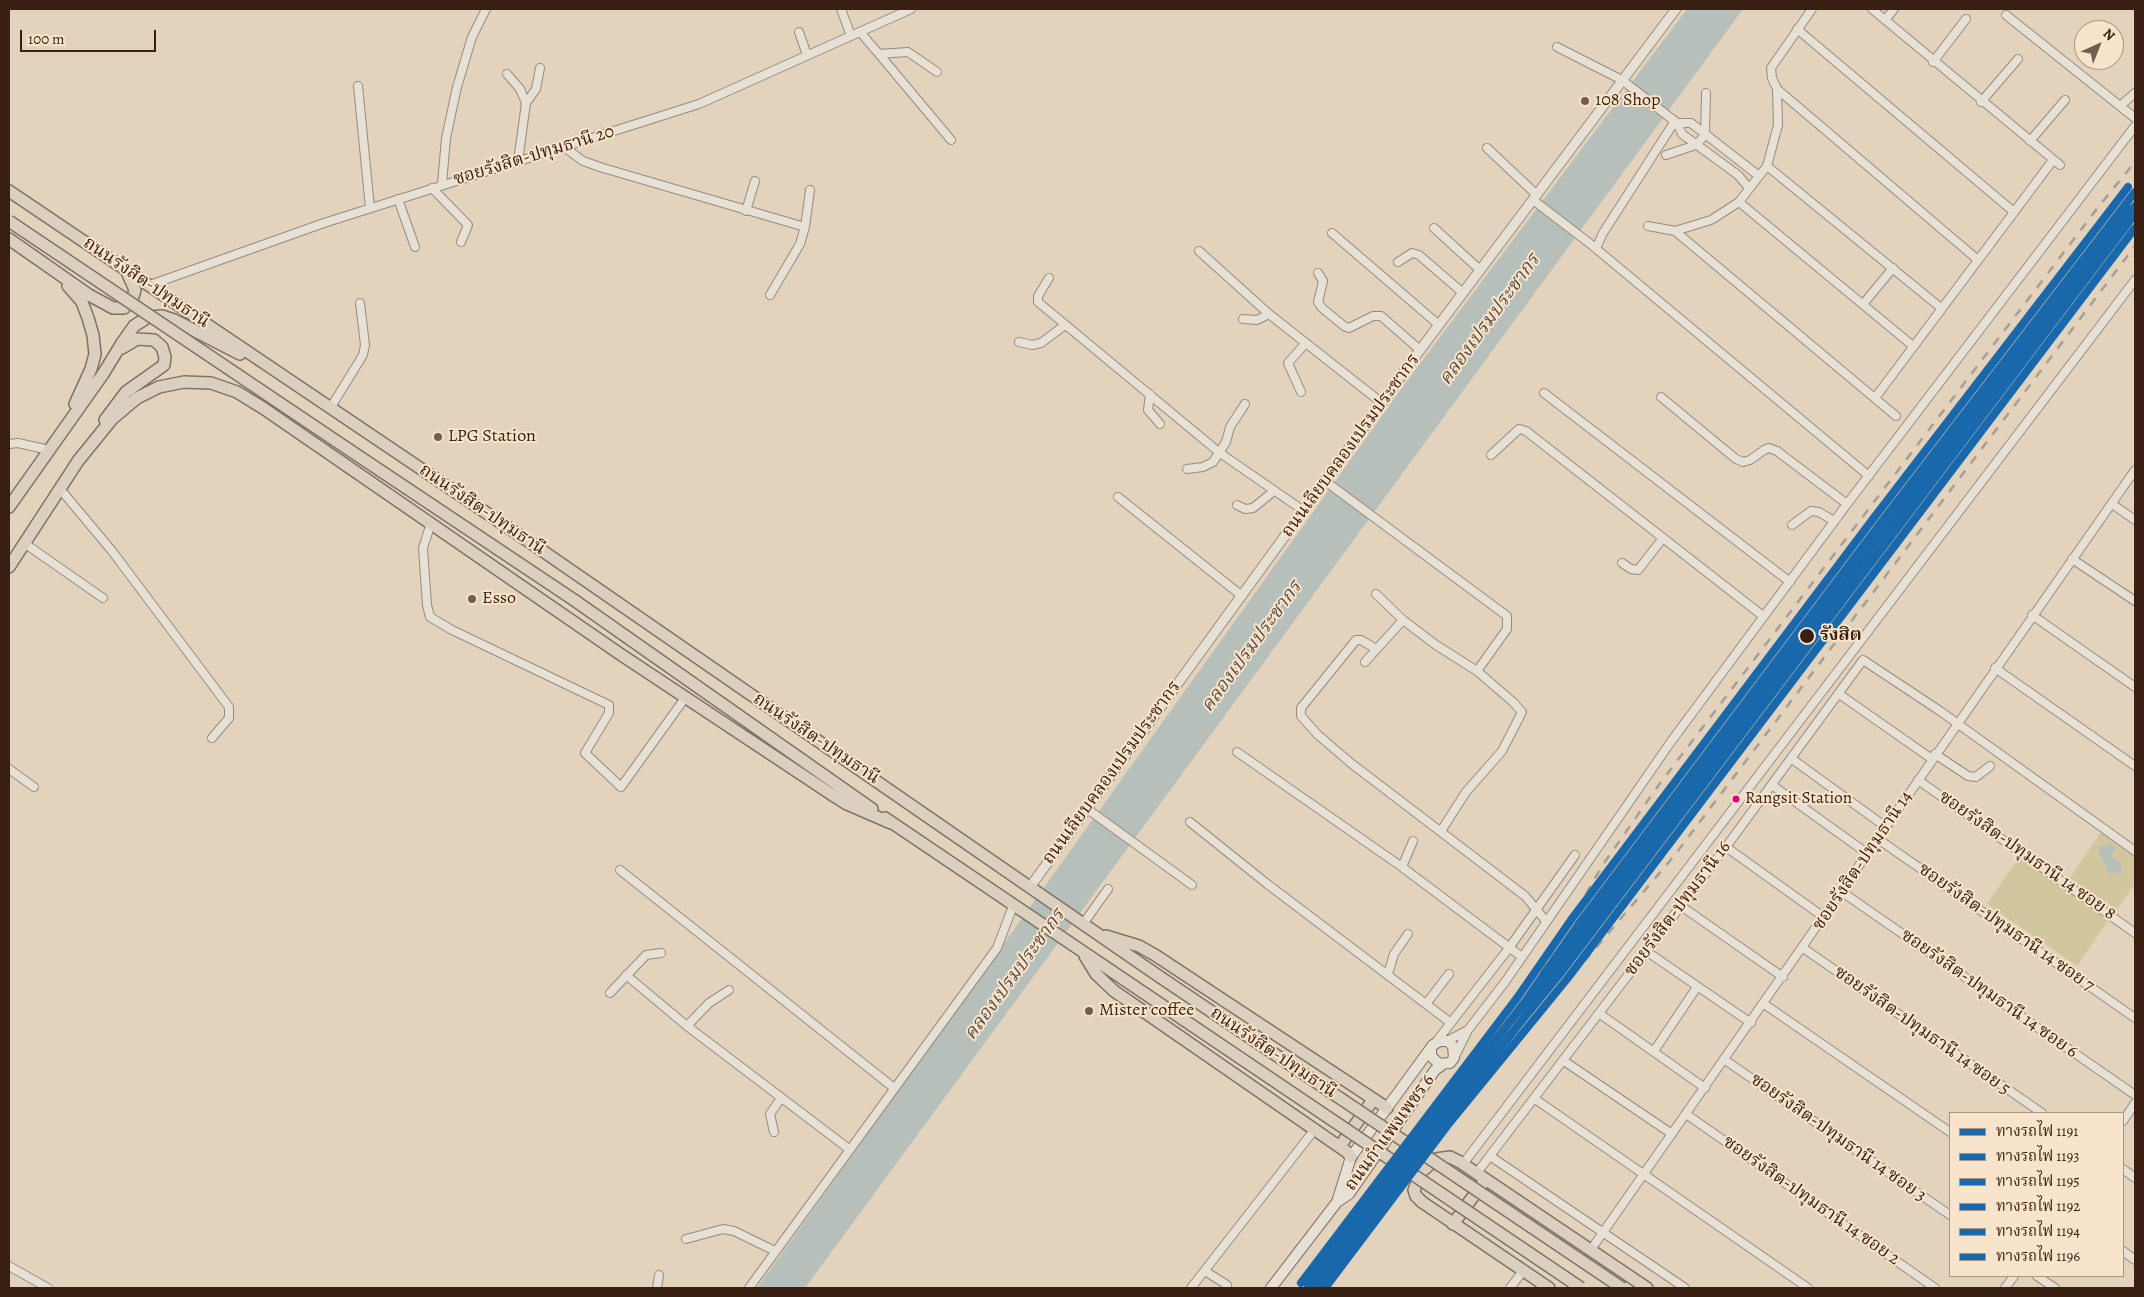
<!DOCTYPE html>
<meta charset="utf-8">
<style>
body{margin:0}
#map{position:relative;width:2144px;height:1297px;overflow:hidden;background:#e3d3bd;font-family:Alegreya,"Noto Serif Thai",serif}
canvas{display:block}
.frame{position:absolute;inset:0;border:10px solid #391e12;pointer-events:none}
.legend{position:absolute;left:1949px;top:1112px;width:175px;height:165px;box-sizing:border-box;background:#f7e4ca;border:1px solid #ab9580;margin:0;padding:6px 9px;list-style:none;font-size:15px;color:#391e12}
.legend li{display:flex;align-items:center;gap:10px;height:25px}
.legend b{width:25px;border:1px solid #ab9580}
.north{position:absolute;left:2074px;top:20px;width:50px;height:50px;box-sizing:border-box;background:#f7e4ca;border:1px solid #ab9580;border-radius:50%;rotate:44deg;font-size:14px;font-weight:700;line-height:20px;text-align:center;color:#391e12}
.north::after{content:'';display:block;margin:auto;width:18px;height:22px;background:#745d4e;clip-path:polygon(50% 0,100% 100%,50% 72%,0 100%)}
.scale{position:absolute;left:20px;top:30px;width:136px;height:22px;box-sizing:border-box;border:2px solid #391e12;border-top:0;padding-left:6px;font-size:15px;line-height:18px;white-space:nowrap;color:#391e12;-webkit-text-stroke:4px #f7e4ca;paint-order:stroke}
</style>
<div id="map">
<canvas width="2144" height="1297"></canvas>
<div class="frame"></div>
<ul class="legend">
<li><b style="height:6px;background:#1968ab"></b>ทางรถไฟ 1191</li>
<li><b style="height:6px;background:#1968ab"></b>ทางรถไฟ 1193</li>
<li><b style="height:6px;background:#1968ab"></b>ทางรถไฟ 1195</li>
<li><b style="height:6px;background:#1968ab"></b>ทางรถไฟ 1192</li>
<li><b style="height:6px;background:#1968ab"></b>ทางรถไฟ 1194</li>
<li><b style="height:6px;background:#1968ab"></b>ทางรถไฟ 1196</li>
</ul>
<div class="north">N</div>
<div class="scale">100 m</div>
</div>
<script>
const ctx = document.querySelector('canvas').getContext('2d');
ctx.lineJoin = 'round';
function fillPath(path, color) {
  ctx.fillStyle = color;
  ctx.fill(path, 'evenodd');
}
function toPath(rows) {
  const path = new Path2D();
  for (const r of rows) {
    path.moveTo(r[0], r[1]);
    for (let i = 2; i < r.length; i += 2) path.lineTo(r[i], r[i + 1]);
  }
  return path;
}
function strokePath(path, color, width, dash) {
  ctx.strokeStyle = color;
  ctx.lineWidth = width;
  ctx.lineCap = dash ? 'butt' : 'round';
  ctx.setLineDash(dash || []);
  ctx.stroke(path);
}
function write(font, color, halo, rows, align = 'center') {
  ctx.font = font + ' Alegreya,"Noto Serif Thai",serif';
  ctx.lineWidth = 4;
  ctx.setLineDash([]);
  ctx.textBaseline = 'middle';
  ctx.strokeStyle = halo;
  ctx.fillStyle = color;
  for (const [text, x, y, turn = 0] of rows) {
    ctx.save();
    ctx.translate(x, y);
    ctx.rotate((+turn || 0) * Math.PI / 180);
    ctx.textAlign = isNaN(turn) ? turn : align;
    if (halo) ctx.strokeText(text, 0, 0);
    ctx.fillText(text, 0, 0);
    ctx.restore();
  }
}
fillPath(toPath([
 [2101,832,2135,855,2135,883,2117,910,2070,878],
 [2019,857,2109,919,2077,966,1987,904]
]), '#d1c69e');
fillPath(toPath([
 [1687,9,1743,9,805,1288,757,1288,1407,381],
 [2110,844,2116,848,2111,856,2121,864,2122,870,2118,874,2110,872,2112,876,2111,878,2097,848]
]), '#b6bfb9');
const minor = toPath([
 [841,9,851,36],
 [1872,9,2060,165],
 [2006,15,2135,118],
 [1885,20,1894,9],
 [1797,29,2014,212],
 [799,32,807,55],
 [860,32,879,54,908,52,937,72],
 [1557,47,1622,80,1677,123,1682,134,1738,175,1749,188],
 [879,54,951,140],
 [1933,62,1966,19],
 [507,74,520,89,526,103,518,161],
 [358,86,370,208],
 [1777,89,1978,260],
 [1981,102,2018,59],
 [526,103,536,89,540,68],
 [2120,106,2135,93],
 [1677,123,1691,123,1759,176],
 [2030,141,2065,100],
 [564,147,583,161,603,168,805,227,810,190],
 [1487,148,1537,195],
 [1666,155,1696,145,1705,135,1706,93],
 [1767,166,1941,308],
 [442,184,446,138,457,87,472,37,486,9],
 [432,188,468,225,461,242],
 [398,199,415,247],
 [1533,200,1588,242,1869,476],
 [1739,202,1913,346],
 [746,211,755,181],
 [1648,226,1675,231,1711,220,1739,202,1759,176,1767,166,1778,125,1777,89,1772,78,1771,68,1812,9],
 [1434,228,1480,270],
 [1675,231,1896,416],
 [1332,233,1439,325],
 [1596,248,1603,233,1675,121],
 [1199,251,1269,314,1382,403],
 [1398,262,1412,253,1419,255,1463,293],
 [1318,273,1323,281,1318,302,1322,308,1344,326,1349,328,1373,316,1381,316,1420,350],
 [1049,278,1038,296,1038,302,1220,453,1304,511],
 [150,285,324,223,699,104,911,9],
 [770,295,800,244,805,227],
 [1864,303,1893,268],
 [1243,319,1257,320,1269,314],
 [1019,342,1032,345,1041,343,1065,325],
 [1301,392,1288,363,1305,344],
 [1544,393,1790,582],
 [1150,394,1148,410,1160,424],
 [1661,397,1736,459,1743,462,1750,460,1764,450,1769,448,1777,451,1847,504],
 [1875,398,2053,160],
 [331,407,363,355,365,345,360,303],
 [9,444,18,443,49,450],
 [1491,455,1519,429,1526,431,1763,616],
 [1187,469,1203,467,1213,462,1226,442,1230,427,1245,404],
 [1325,481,1507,616,1507,629,1477,671],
 [61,490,112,551,229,707,229,718,212,738],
 [1118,497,1242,596],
 [2112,504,2135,520],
 [1237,505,1245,509,1253,508,1274,491],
 [431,523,423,548,427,605,430,617,452,630,609,705,609,713,585,753,621,787,685,698],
 [1792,525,1811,511,1819,512,1834,521],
 [24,543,103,598],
 [2072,559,2135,601],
 [1622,563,1631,569,1638,570,1663,538],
 [1376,594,1403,620,1436,645,1477,671,1513,702,1522,712,1502,751,1466,792,1441,831],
 [2032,615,2135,687],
 [1376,649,1361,640,1356,640,1301,708,1301,716,1318,735,1352,764,1525,896,1546,921],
 [1365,662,1403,620],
 [1995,668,2135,766],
 [1839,694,1932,759],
 [1237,752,1402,867,1522,957],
 [1935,754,1968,776,1976,777,1990,766],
 [1792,759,1886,827],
 [9,769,34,787],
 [1918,780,2135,933],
 [1772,785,1868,854],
 [1086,808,1192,885],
 [1190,822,1266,883,1451,1023],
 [1878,839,2135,1018],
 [1726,847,1825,918],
 [1402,867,1413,841],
 [620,870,894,1088],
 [1842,892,2135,1095],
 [1681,906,1783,977],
 [1083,924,1108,889],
 [1803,948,2042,1113],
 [1646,951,1751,1023],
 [1388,974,1394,954,1408,934],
 [626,975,687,1026,849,1149],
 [610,993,646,955,661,953],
 [1426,1004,1449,974],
 [1764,1004,1950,1132],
 [1600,1014,1705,1088],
 [687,1026,709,1003,729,990],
 [1447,1041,1468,1030],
 [1436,1042,1509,948,1575,855],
 [1654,1051,1697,987],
 [1454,1058,1468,1030,1505,982,1670,743,1847,504,2135,126],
 [1725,1060,1950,1215],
 [1564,1061,1672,1134],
 [1535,1099,1808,1288],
 [1686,1114,1935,1288],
 [2123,1121,2135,1103],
 [774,1132,770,1114,781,1098],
 [1490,1156,1685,1288],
 [1463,1164,2135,280],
 [2123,1169,2135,1178],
 [1476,1174,1726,847,1863,660,1940,711,2135,851],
 [686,1239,723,1229,734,1231,775,1251],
 [1590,1251,2135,470],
 [2123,1251,2135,1260],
 [9,1266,48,1288],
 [1205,1271,1227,1285],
 [2037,1276,2055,1288],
 [657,1288,659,1275],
 [749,1288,997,948,1013,906],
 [1191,1288,1315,1129],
 [1510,1288,1523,1271],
 [2005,1288,2014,1276]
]);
const tertiary = toPath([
 [1030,887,1417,354,1676,9]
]);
const secondary = toPath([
 [1337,1202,1349,1194,1435,1070,1442,1065],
 [1271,1288,1337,1202,1351,1157,1433,1045,1440,1041,1447,1041,1453,1046,1454,1058,1450,1063,1439,1064,1431,1056,1431,1048]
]);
const primary = toPath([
 [9,191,537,547,1160,977],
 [9,239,89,295,113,308,124,308,132,300,135,290,126,270],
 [68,286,82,302,88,318,93,335,95,354,91,369,75,404],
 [105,420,126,392,164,365,165,357,162,347,154,340,137,339,122,348],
 [351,451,574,600,872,809],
 [9,507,103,374,122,343,134,326,148,317,162,316,174,320,240,354],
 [9,567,78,461,112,419,137,398,159,387,184,382,211,383,237,392,263,408,620,654,831,794,847,804,891,823],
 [885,818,1147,995],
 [1106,936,1139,946,1155,955,1387,1108],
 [1085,956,1096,974,1114,991,1347,1152,1351,1157],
 [1340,1146,1373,1100],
 [1453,1224,1483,1183],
 [1549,1288,1422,1202,1416,1196,1414,1190,1421,1172,1436,1159,1450,1157,1460,1162,1647,1288]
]);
strokePath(minor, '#978a7d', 10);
strokePath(tertiary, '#978a7d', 11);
strokePath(secondary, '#7e7266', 12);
strokePath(primary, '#7e7266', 14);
strokePath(minor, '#e7e0d5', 8);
strokePath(tertiary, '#e7e0d5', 9);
strokePath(secondary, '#e7e0d5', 10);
strokePath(primary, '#dbd0c0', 11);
strokePath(toPath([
 [1496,1050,1602,866,1658,786,2099,206,2135,162],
 [1503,1057,1674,856,2135,246]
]), '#a89e95', 2.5, [9, 9]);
const primaryBridge = toPath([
 [9,221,351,451],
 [1160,977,1622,1288],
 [1147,995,1581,1288]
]);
strokePath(primaryBridge, '#7e7266', 14, []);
strokePath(primaryBridge, '#dbd0c0', 11);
strokePath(toPath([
 [1308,1288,1524,1003,1578,925,1880,524,2135,192]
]), '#1968ab', 8);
strokePath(toPath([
 [1319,1288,1531,1008,1585,930,1887,529,2135,206]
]), '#1968ab', 8);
strokePath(toPath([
 [1301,1283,1517,998,1571,920,1873,519,2128,187]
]), '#1968ab', 8);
strokePath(toPath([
 [1314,1288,1440,1121,1560,974,2135,214]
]), '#1968ab', 8);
strokePath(toPath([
 [1325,1288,1447,1126,1567,979,2135,228]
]), '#1968ab', 8);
strokePath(toPath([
 [1307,1283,1433,1116,1553,969,2128,209]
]), '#1968ab', 8);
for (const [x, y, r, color] of [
 [1585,101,5,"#745d4e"],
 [438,437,5,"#745d4e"],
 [472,599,5,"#745d4e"],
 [1807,636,8,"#391e12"],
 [1736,799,4.5,"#e5007d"],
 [1089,1011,5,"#745d4e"]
]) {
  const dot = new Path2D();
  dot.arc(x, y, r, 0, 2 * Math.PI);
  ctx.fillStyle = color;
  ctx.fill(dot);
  strokePath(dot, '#f7e4ca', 2);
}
write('17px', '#391e12', '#f7e4ca', [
 ["Rangsit Station",1745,799]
], 'left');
write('18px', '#391e12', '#f7e4ca', [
 ["108 Shop",1595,101],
 ["LPG Station",448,437],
 ["Esso",482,599],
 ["Mister coffee",1099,1011]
], 'left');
write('18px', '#391e12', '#f7e4ca', [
 ["ซอยรังสิต-ปทุมธานี 20",534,156,-17],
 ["ถนนรังสิต-ปทุมธานี",146,283,34],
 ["ถนนเลียบคลองเปรมประชากร",1351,446,-54],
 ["ถนนรังสิต-ปทุมธานี",482,510,34],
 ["ถนนรังสิต-ปทุมธานี",816,739,34],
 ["ถนนเลียบคลองเปรมประชากร",1112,773,-54],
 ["ซอยรังสิต-ปทุมธานี 14 ซอย 8",2027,856,35],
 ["ซอยรังสิต-ปทุมธานี 14",1863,861,-56],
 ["ซอยรังสิต-ปทุมธานี 16",1678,909,-53],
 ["ซอยรังสิต-ปทุมธานี 14 ซอย 7",2006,928,35],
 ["ซอยรังสิต-ปทุมธานี 14 ซอย 6",1989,994,35],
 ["ซอยรังสิต-ปทุมธานี 14 ซอย 5",1922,1031,35],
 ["ถนนรังสิต-ปทุมธานี",1273,1053,34],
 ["ถนนกำแพงเพชร 6",1390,1133,-54],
 ["ซอยรังสิต-ปทุมธานี 14 ซอย 3",1838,1138,35],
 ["ซอยรังสิต-ปทุมธานี 14 ซอย 2",1811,1201,35]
]);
write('bold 18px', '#391e12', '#f7e4ca', [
 ["รังสิต",1820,636]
], 'left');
write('italic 19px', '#584c44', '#f7e4ca', [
 ["คลองเปรมประชากร",1490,320,-54],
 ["คลองเปรมประชากร",1252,647,-54],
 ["คลองเปรมประชากร",1015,975,-54]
]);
</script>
